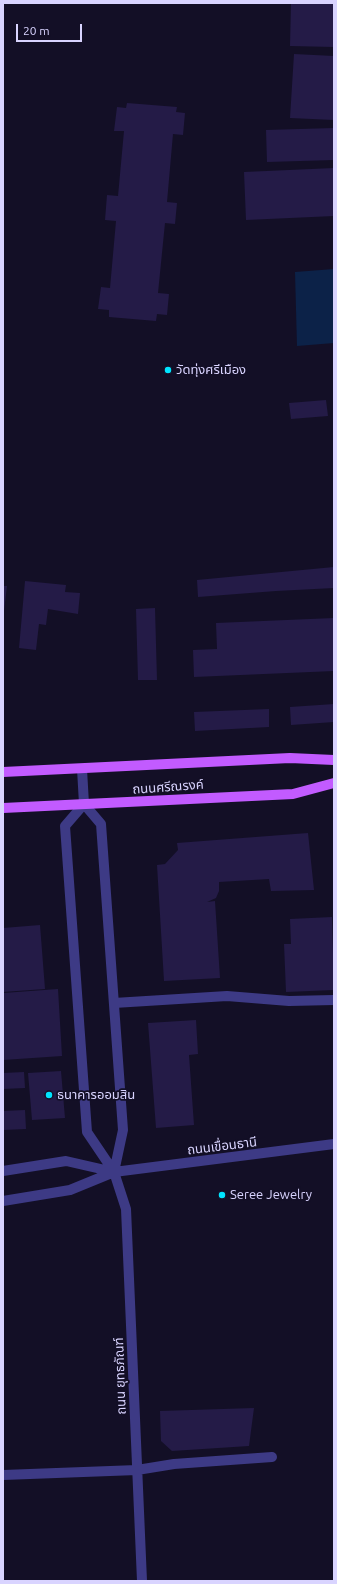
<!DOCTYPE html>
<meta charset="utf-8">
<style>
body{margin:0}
#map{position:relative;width:337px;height:1584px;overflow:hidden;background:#130f26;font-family:Ubuntu,sans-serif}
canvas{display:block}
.frame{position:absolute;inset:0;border:4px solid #d9d4ff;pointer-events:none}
.scale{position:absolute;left:16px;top:24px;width:66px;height:18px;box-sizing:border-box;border:2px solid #d9d4ff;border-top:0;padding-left:5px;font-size:12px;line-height:14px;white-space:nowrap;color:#d9d4ff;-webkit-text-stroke:3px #130f26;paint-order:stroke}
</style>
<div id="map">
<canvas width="337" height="1584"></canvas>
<div class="frame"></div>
<div class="scale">20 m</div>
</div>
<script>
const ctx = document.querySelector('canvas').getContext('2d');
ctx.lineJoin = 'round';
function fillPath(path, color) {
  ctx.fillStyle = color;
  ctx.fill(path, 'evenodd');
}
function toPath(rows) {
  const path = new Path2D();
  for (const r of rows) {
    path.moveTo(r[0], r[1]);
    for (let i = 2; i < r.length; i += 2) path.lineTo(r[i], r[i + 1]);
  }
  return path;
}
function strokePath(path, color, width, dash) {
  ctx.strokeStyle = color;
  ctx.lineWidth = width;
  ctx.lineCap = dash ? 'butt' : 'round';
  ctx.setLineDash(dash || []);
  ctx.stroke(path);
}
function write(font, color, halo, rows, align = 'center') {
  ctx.font = font + ' Ubuntu,"Noto Sans Thai",sans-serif';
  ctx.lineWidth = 3.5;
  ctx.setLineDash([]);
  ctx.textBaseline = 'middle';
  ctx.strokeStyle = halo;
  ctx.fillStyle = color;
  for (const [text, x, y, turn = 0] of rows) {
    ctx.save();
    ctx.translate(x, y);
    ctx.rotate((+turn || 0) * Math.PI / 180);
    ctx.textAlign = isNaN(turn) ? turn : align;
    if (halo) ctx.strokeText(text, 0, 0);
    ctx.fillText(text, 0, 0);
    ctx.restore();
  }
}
fillPath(toPath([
 [334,269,334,343,297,346,295,272]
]), '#0c2248');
fillPath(toPath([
 [291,3,334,3,334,47,290,46],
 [294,54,334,56,334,120,290,118],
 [127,103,177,107,176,112,185,113,183,135,173,134,167,202,177,203,175,224,165,223,158,293,169,294,167,315,157,314,156,321,109,317,109,310,98,309,101,287,110,288,116,221,105,220,107,195,118,196,124,131,114,131,117,107,126,108],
 [334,128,334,160,267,162,266,130],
 [334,168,334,216,246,220,244,172],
 [326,400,328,416,291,419,289,403],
 [334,567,334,588,276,591,198,597,197,580],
 [25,581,66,585,65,592,80,593,78,614,48,609,46,625,39,624,36,650,19,648],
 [3,586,7,586,4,611,3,611],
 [155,608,157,680,138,680,136,609],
 [334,618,334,671,194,677,193,650,217,649,216,623],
 [334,704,334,722,291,725,290,707],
 [269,709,269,727,195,731,194,712],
 [308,833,314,890,271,891,269,879,219,882,219,891,216,898,207,902,215,901,220,978,164,981,157,865,165,864,178,850,177,843],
 [332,917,334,990,286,992,284,944,291,944,290,919],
 [40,925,45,989,3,992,3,928],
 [58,989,62,1056,3,1060,3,993],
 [196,1020,198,1054,189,1055,194,1125,156,1128,148,1023],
 [61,1071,65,1118,32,1120,28,1073],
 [24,1072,25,1088,3,1089,3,1073],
 [25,1110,26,1129,3,1130,3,1111],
 [254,1408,249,1446,172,1451,161,1441,160,1411]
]), '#241b47');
strokePath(toPath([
 [82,769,84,804,101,824,123,1130,114,1172],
 [84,804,65,826,87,1132,114,1172,126,1209,142,1581],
 [114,1003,227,996,289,1001,334,1000],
 [3,1171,66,1161,114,1172],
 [3,1201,70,1190,114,1172,334,1144],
 [3,1475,137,1470,174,1464,272,1457]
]), '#3d3a85', 10);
strokePath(toPath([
 [3,772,290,758,334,760],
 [3,808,293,794,334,783]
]), '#c25bff', 10);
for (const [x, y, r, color] of [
 [168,370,4,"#00e5ff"],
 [49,1095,4,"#00e5ff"],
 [222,1195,4,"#00e5ff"]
]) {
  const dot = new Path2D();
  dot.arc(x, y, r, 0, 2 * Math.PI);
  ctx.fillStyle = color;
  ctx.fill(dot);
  strokePath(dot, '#130f26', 1.5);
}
write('13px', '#d9d4ff', '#130f26', [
 ["วัดทุ่งศรีเมือง",176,370],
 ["ธนาคารออมสิน",57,1095],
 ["Seree Jewelry",230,1195]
], 'left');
write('13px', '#d9d4ff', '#130f26', [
 ["ถนนศรีณรงค์",168,787,-4],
 ["ถนนเขื่อนธานี",222,1146,-7],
 ["ถนน ยุทธภัณฑ์",120,1376,-92]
]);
</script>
